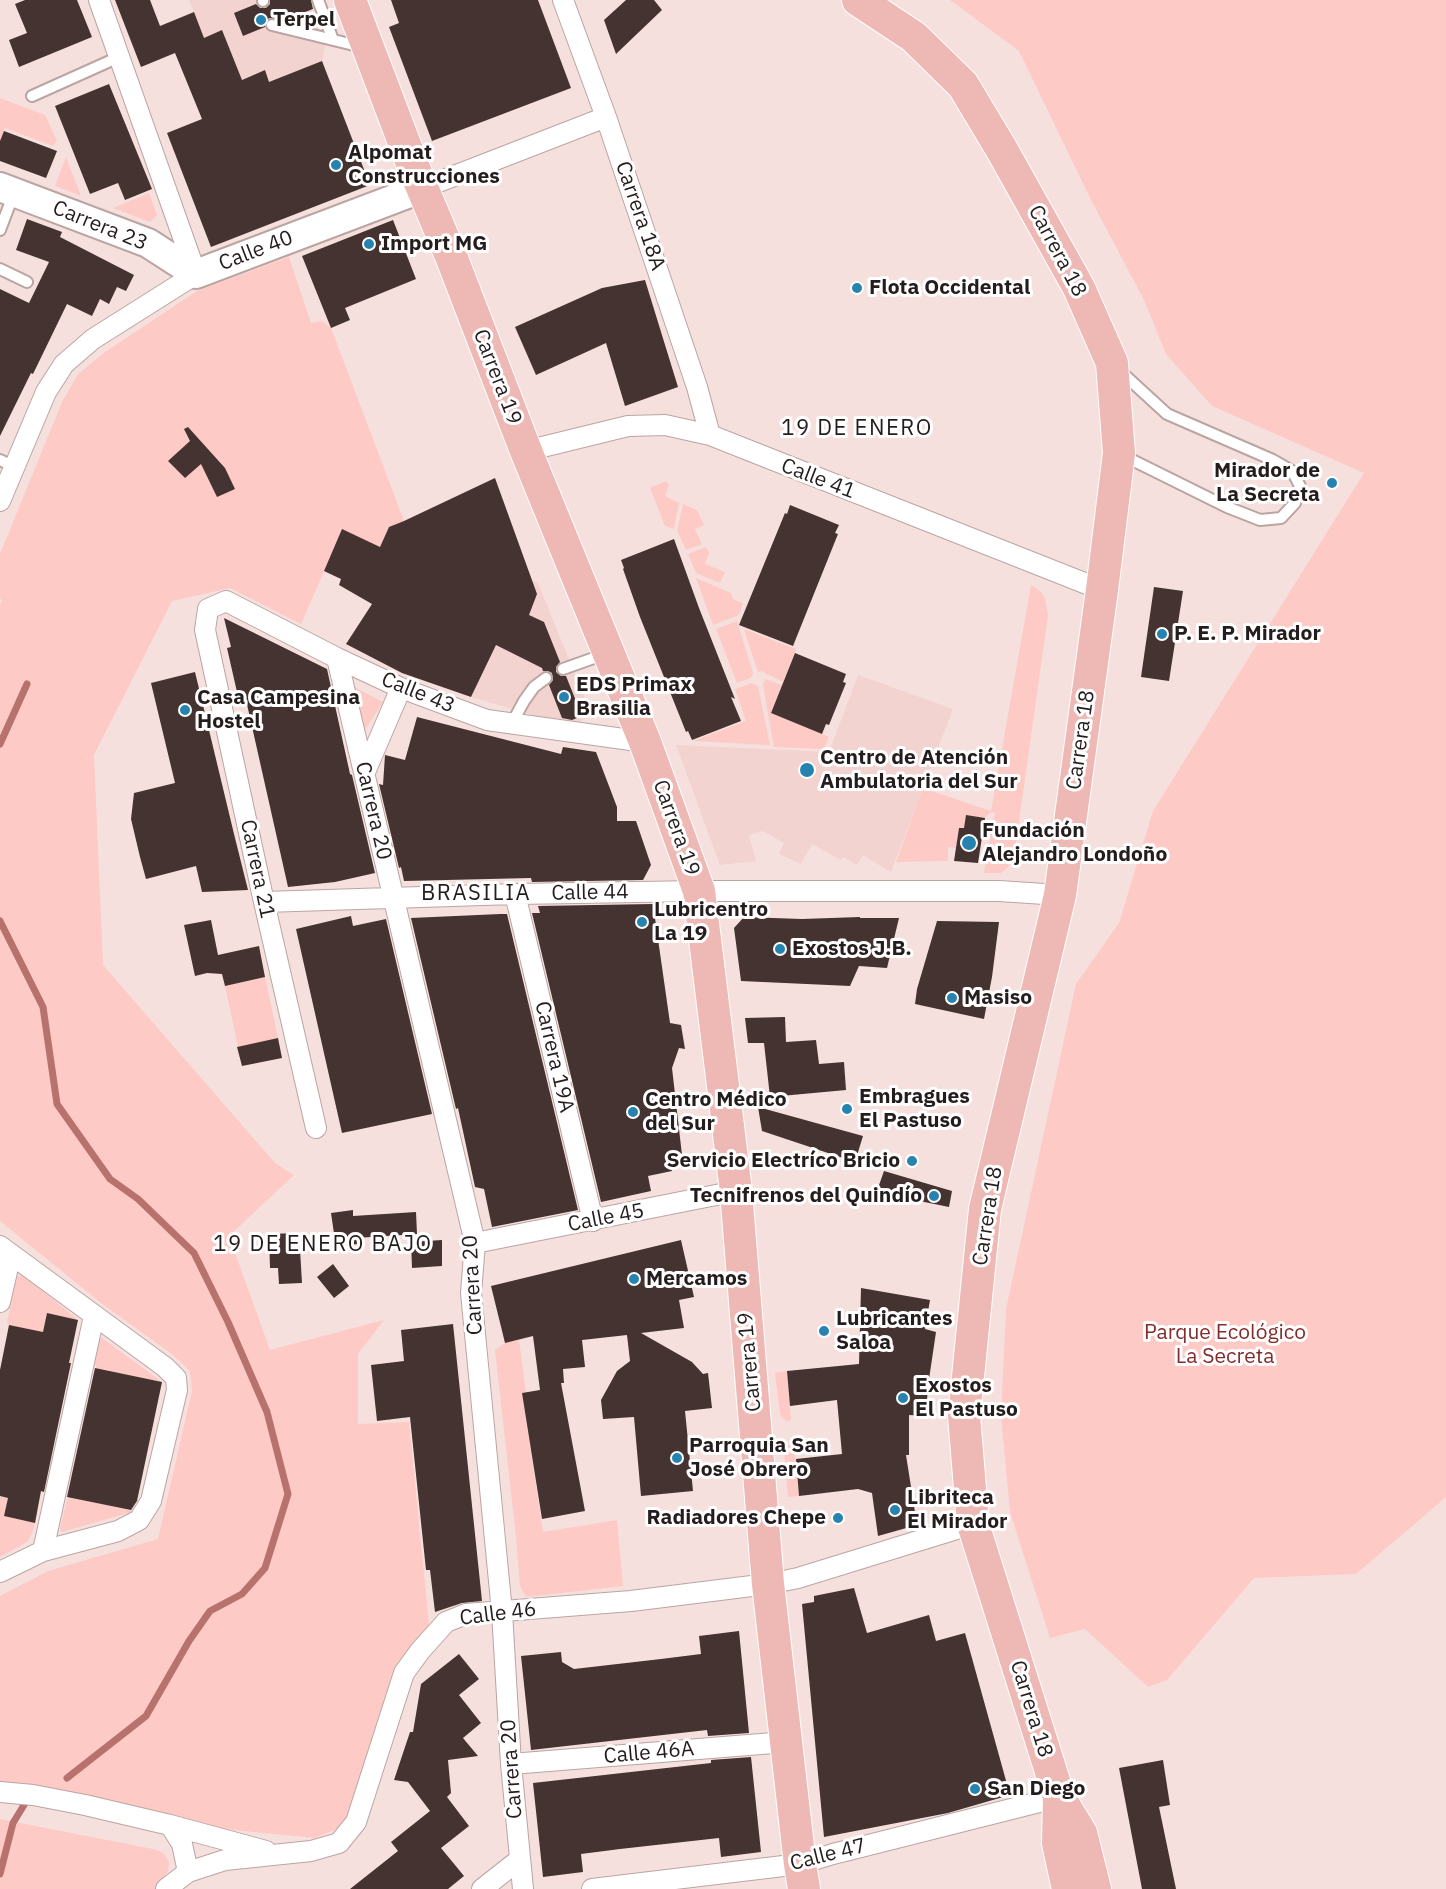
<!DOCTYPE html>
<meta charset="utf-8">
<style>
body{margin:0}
canvas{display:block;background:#f6e0dd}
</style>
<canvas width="1446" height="1889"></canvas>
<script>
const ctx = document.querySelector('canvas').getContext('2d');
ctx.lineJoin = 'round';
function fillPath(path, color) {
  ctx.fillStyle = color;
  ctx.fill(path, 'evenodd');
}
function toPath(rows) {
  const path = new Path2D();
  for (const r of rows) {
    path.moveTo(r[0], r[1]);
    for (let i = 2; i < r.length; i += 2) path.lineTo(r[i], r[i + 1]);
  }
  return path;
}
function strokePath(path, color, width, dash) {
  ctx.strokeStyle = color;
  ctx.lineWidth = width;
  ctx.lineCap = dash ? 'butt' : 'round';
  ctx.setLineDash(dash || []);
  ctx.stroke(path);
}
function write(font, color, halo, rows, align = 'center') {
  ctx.font = font + ' "IBM Plex Sans",sans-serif';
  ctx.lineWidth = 6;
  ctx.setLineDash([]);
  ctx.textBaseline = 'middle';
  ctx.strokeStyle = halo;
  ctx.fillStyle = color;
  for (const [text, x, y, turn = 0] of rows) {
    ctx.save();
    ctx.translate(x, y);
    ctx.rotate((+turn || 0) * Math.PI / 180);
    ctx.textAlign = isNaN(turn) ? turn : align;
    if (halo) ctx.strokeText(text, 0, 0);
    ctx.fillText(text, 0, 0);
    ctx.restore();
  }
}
fillPath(toPath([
 [189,0,307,0,325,46,322,61,269,82,264,70,224,87],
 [533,581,538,583,592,716,579,722,581,729,471,697,519,598],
 [858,675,953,709,891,872,863,855,857,865,843,857,841,860,812,844,801,864,779,854,784,843,763,831,749,835,756,861,720,865,676,745,829,752]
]), '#f2d3d0');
fillPath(toPath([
 [950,0,1446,0,1446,1497,1356,1574,1254,1578,1167,1680,1148,1687,1085,1629,1050,1638,1010,1512,1001,1416,1006,1309,1076,984,1119,923,1153,811,1364,473,1212,406,1166,354,1144,300,1090,198,1019,51],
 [0,98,45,115,57,141,53,146,5,128,0,141],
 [66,157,81,196,55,186],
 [149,193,157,215,150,222,113,208],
 [289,257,311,323,322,321,331,328,404,521,389,527,380,547,342,530,301,624,230,588,172,601,94,755,103,965,275,1163,294,1175,229,1236,270,1350,384,1320,358,1354,358,1424,409,1422,430,1634,414,1646,394,1671,348,1816,339,1828,315,1838,182,1825,0,1784,0,1596,48,1571,158,1539,192,1391,190,1371,173,1355,101,1303,0,1221,0,604,2,601,0,598,0,554,62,402,78,374,105,352,197,291],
 [666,481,669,485,665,496,679,503,674,529,665,526,650,488],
 [683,504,697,510,704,525,695,529,702,544,686,550,677,530],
 [706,547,709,553,705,564,725,572,720,583,696,573,688,554],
 [696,578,731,593,733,599,743,603,739,615,713,625],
 [1031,585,1040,591,1045,598,1048,616,1015,849,989,844,995,813,991,812,985,818,966,815,964,828,959,828,956,848,948,847,948,861,896,862,923,788,991,811],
 [737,621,753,673,751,678,737,683,716,629],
 [744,629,796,649,783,682,761,671,758,672],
 [765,679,782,685,771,713,829,737,824,749,774,747,763,685],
 [752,683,758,686,770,745,693,741,746,721,735,689],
 [354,687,383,702,365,730],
 [987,853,1013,857,1008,867,1001,873,984,873],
 [265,977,278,1038,238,1047,225,986],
 [23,1275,78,1320,47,1314,43,1332,9,1325,7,1322,17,1276],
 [102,1338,162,1382,98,1369,95,1365,99,1341],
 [519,1340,526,1392,522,1393,543,1532,617,1520,623,1586,526,1597,520,1586,516,1537,495,1350,505,1343],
 [787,1371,791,1420,787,1421,782,1418,780,1414,775,1373],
 [790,1444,794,1444,799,1496,788,1497,784,1452],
 [0,1496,8,1498,4,1516,35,1523,32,1533,27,1542,0,1557],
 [70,1497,135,1511,62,1532,60,1528,67,1500],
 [0,1819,158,1850,165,1855,169,1862,168,1872,155,1889,0,1889]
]), '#fecac5');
strokePath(toPath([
 [0,744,27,684],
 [0,921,43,1007,57,1104,110,1179,138,1199,194,1253,228,1322,267,1412,288,1494,265,1568,242,1594,210,1611,189,1641,146,1716,67,1778],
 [0,1874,13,1823,24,1805]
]), '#b8726d', 7);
fillPath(toPath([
 [25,0,77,0,92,37,19,67,9,40,27,33,15,4],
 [115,0,150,0,160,26,194,12,204,38,222,30,242,80,265,70,269,82,322,61,370,185,211,247,167,133,202,119,175,53,141,67],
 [270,0,311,0,313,9,284,20,269,18,265,23,265,27,243,36,234,13,256,4,260,8,266,8,270,4],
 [391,0,538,0,571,88,432,141,389,27,399,23],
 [626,0,654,0,662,10,616,54,604,20],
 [109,84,152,189,125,200,118,183,90,194,55,106],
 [4,131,57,151,46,178,0,161,0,141],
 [27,219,62,232,60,237,134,275,126,291,117,287,109,304,100,299,92,316,67,304,33,374,31,373,0,436,0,289,29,303,49,262,16,250],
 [393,220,416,279,345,308,350,320,331,328,302,256],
 [645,280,678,387,625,406,606,343,536,375,515,327,602,288],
 [188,427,225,468,235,489,217,497,201,464,185,478,168,461,190,441,184,429],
 [495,478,537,594,529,615,544,622,560,662,556,667,556,672,561,676,566,676,582,716,572,720,562,718,549,685,553,680,552,673,548,671,543,671,542,668,496,645,471,697,402,673,346,644,372,604,339,585,341,579,324,571,342,529,380,547,389,527,404,521],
 [790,505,839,525,835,533,838,534,793,646,739,625,785,513,787,514],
 [674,539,699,608,735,699,731,697,741,721,692,740,688,731,686,732,640,617,623,569,624,568,621,560],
 [1154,587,1183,591,1169,681,1141,677],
 [224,618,327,669,350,774,352,775,375,873,335,882,288,887,244,691,237,692,227,648,231,647],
 [795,653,846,674,843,682,846,683,829,725,826,724,822,734,771,713],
 [195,672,234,834,248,890,202,892,196,866,146,879,140,857,131,819,134,793,175,783,151,683],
 [417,717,561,754,563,747,596,752,617,807,617,821,636,821,651,865,643,880,532,882,531,878,404,881,401,867,399,868,379,784,383,785,385,755,405,760],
 [966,815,985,818,978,863,954,861,959,828,964,828],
 [653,904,670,1023,681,1025,685,1049,679,1048,672,1068,682,1155,669,1158,672,1171,648,1176,651,1191,601,1202,532,913,540,913,538,906],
 [500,914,507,914,578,1210,492,1227,484,1189,475,1187,458,1108,456,1109,411,918],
 [351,916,353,926,386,919,432,1114,342,1133,296,929],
 [744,917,802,919,860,917,860,918,899,918,887,968,859,966,850,986,741,981,734,928],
 [211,920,218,955,259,946,265,977,225,986,222,974,207,973,195,976,184,925],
 [937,921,999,922,992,977,984,1019,915,1004,917,989],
 [785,1017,786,1042,816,1040,819,1064,844,1062,846,1090,770,1097,764,1043,748,1043,745,1018],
 [278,1038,282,1058,242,1066,237,1047],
 [758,1107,863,1136,855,1162,762,1131],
 [884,1171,952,1191,949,1207,900,1197,878,1188],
 [353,1210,353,1216,416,1212,417,1234,356,1238,357,1244,336,1247,331,1213],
 [299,1233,302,1283,279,1284,278,1268,270,1268,269,1234],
 [442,1240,442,1266,412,1268,411,1242],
 [681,1240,694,1297,679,1300,684,1328,641,1333,692,1362,703,1374,708,1373,712,1408,685,1411,693,1491,641,1496,634,1417,603,1419,601,1400,617,1371,630,1361,627,1335,582,1340,585,1367,563,1369,564,1383,561,1383,585,1511,542,1519,522,1393,540,1390,533,1336,505,1343,491,1286],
 [333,1264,349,1286,334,1298,317,1277],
 [861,1288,930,1300,925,1329,936,1332,928,1386,926,1416,909,1415,909,1455,906,1455,917,1525,878,1536,872,1493,858,1489,799,1496,796,1459,842,1454,837,1400,790,1406,787,1371,859,1364],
 [47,1313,78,1320,69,1363,71,1363,44,1492,41,1491,35,1523,4,1516,8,1498,0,1496,0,1370,9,1325,43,1332],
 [453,1324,482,1601,462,1603,435,1612,430,1570,426,1570,410,1417,377,1421,371,1365,404,1361,401,1330],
 [95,1368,162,1382,137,1501,131,1510,67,1497],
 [854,1588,867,1633,929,1615,936,1641,965,1633,1010,1795,948,1813,824,1837,802,1604,814,1602,814,1596],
 [739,1631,749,1733,708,1736,707,1730,531,1750,521,1656,561,1652,562,1662,574,1669,661,1659,701,1654,699,1636],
 [459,1654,479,1679,459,1695,481,1723,463,1738,478,1756,448,1760,451,1793,447,1797,469,1826,441,1848,464,1876,448,1889,350,1889,398,1851,391,1842,430,1811,408,1782,394,1780,410,1732,413,1732,421,1684],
 [751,1757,761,1852,721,1857,719,1838,620,1849,581,1854,583,1872,543,1877,533,1783,711,1763,711,1760],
 [1163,1760,1170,1805,1159,1807,1176,1889,1142,1889,1119,1768]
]), '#443331');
const lane = toPath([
 [263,0,263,1],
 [318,0,333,40],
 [272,25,362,47],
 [32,96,119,57],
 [0,230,14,193],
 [0,269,27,282],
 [1119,370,1167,414,1273,460,1292,471,1300,486,1295,503,1281,518,1260,520,1227,507,1122,455],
 [0,460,15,467],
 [563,669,605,654],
 [512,723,524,701,534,687,546,678]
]);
const street = toPath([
 [563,0,606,117,697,387,710,435],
 [423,188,606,117],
 [526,451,628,426,665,425,710,435,1102,590],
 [0,501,46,392,64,364,93,339,196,274,99,0],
 [337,658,475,1243,471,1293,502,1612,511,1764,523,1889],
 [365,772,401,688],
 [515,894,593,1221],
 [264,902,515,894,699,891,999,891,1060,895],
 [316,1128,264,902,205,630,208,609,226,601,337,658,401,688,487,720,645,742],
 [475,1243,736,1191],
 [0,1246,165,1367,176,1378,177,1390,151,1501,139,1520,118,1531,43,1551,0,1572],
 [0,1302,11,1254],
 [43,1551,94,1316],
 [511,1764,786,1742],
 [0,1792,33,1795,85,1805,170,1825,266,1851],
 [170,1825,182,1844,188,1872],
 [166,1889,188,1872,225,1860,311,1851,339,1843,356,1822,404,1673,420,1651,446,1622,466,1614,631,1601,768,1584,798,1578,973,1524],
 [482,1889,519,1860],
 [592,1889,800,1864,833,1854,1059,1797]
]);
const secondary = toPath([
 [0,187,148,243,196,274,423,188]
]);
const primary = toPath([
 [350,0,413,166,451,256,526,451,645,742,699,891,736,1191,768,1584,800,1864,804,1889],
 [858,0,914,37,963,85,1002,150,1079,288,1112,363,1119,453,1102,590,1060,895,985,1209,964,1416,973,1524,1059,1797,1081,1833,1095,1889],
 [1059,1797,1058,1843,1068,1889]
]);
strokePath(lane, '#bba5a3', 14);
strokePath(street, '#bba5a3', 22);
strokePath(secondary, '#bba5a3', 32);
strokePath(primary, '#fff', 34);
strokePath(lane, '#fff', 10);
strokePath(street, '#fff', 20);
strokePath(secondary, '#fff', 28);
strokePath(primary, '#eeb8b4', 32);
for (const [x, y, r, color] of [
 [261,20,6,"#2683b0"],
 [336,165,6,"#2683b0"],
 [369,244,6,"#2683b0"],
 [857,288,6,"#2683b0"],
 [1332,483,6,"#2683b0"],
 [1162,634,6,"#2683b0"],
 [564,697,6,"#2683b0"],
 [185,710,6,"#2683b0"],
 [807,770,8,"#2683b0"],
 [969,843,8,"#2683b0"],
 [642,922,6,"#2683b0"],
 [780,949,6,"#2683b0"],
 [952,998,6,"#2683b0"],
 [847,1109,6,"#2683b0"],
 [633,1112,6,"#2683b0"],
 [912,1161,6,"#2683b0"],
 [934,1196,6,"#2683b0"],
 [634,1279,6,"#2683b0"],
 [824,1331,6,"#2683b0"],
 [903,1398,6,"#2683b0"],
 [677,1458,6,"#2683b0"],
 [895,1510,6,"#2683b0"],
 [838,1518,6,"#2683b0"],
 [975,1789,6,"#2683b0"]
]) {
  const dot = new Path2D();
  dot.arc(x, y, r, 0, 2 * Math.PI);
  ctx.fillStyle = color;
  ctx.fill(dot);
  strokePath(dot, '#fff', 2);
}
write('bold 21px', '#251d1d', '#fff', [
 ["Terpel",273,20],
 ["Alpomat",348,153],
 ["Construcciones",348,177],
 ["Import MG",381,244],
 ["Flota Occidental",869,288],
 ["Mirador de",1320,471,"right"],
 ["La Secreta",1320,495,"right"],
 ["P. E. P. Mirador",1174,634],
 ["EDS Primax",576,685],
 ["Brasilia",576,709],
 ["Casa Campesina",197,698],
 ["Hostel",197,722],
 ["Centro de Atención",820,758],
 ["Ambulatoria del Sur",820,782],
 ["Fundación",982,831],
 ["Alejandro Londoño",982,855],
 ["Lubricentro",654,910],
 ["La 19",654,934],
 ["Exostos J.B.",792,949],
 ["Masiso",964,998],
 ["Embragues",859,1097],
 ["El Pastuso",859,1121],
 ["Centro Médico",645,1100],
 ["del Sur",645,1124],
 ["Servicio Electríco Bricio",900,1161,"right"],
 ["Tecnifrenos del Quindío",922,1196,"right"],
 ["Mercamos",646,1279],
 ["Lubricantes",836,1319],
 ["Saloa",836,1343],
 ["Exostos",915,1386],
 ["El Pastuso",915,1410],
 ["Parroquia San",689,1446],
 ["José Obrero",689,1470],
 ["Libriteca",907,1498],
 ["El Mirador",907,1522],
 ["Radiadores Chepe",826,1518,"right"],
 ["San Diego",987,1789]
], 'left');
write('21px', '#251d1d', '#fff', [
 ["Carrera 18A",640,216,71],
 ["Carrera 23",100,226,22],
 ["Calle 40",256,251,-21],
 ["Carrera 18",1057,251,62],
 ["Carrera 19",497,377,69],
 ["Calle 41",818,479,21],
 ["Calle 43",418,693,22],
 ["Carrera 18",1081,740,-82],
 ["Carrera 20",373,811,77],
 ["Carrera 19",676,828,70],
 ["Carrera 21",257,869,78],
 ["Calle 44",590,893,-1],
 ["Carrera 19A",554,1057,77],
 ["Carrera 18",988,1216,-81],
 ["Calle 45",606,1218,-11],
 ["Carrera 20",473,1285,-93],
 ["Carrera 19",750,1362,-95],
 ["Calle 46",498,1614,-7],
 ["Carrera 18",1031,1709,73],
 ["Calle 46A",649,1753,-5],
 ["Carrera 20",512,1769,-94],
 ["Calle 47",828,1855,-14]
]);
write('21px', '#832c2b', '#fff', [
 ["Parque Ecológico",1225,1333],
 ["La Secreta",1225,1357]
]);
ctx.letterSpacing = '1.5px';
write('22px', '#251d1d', '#fff', [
 ["19 DE ENERO",857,429],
 ["BRASILIA",476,894],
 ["19 DE ENERO BAJO",323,1245]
]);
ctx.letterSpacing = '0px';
</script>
